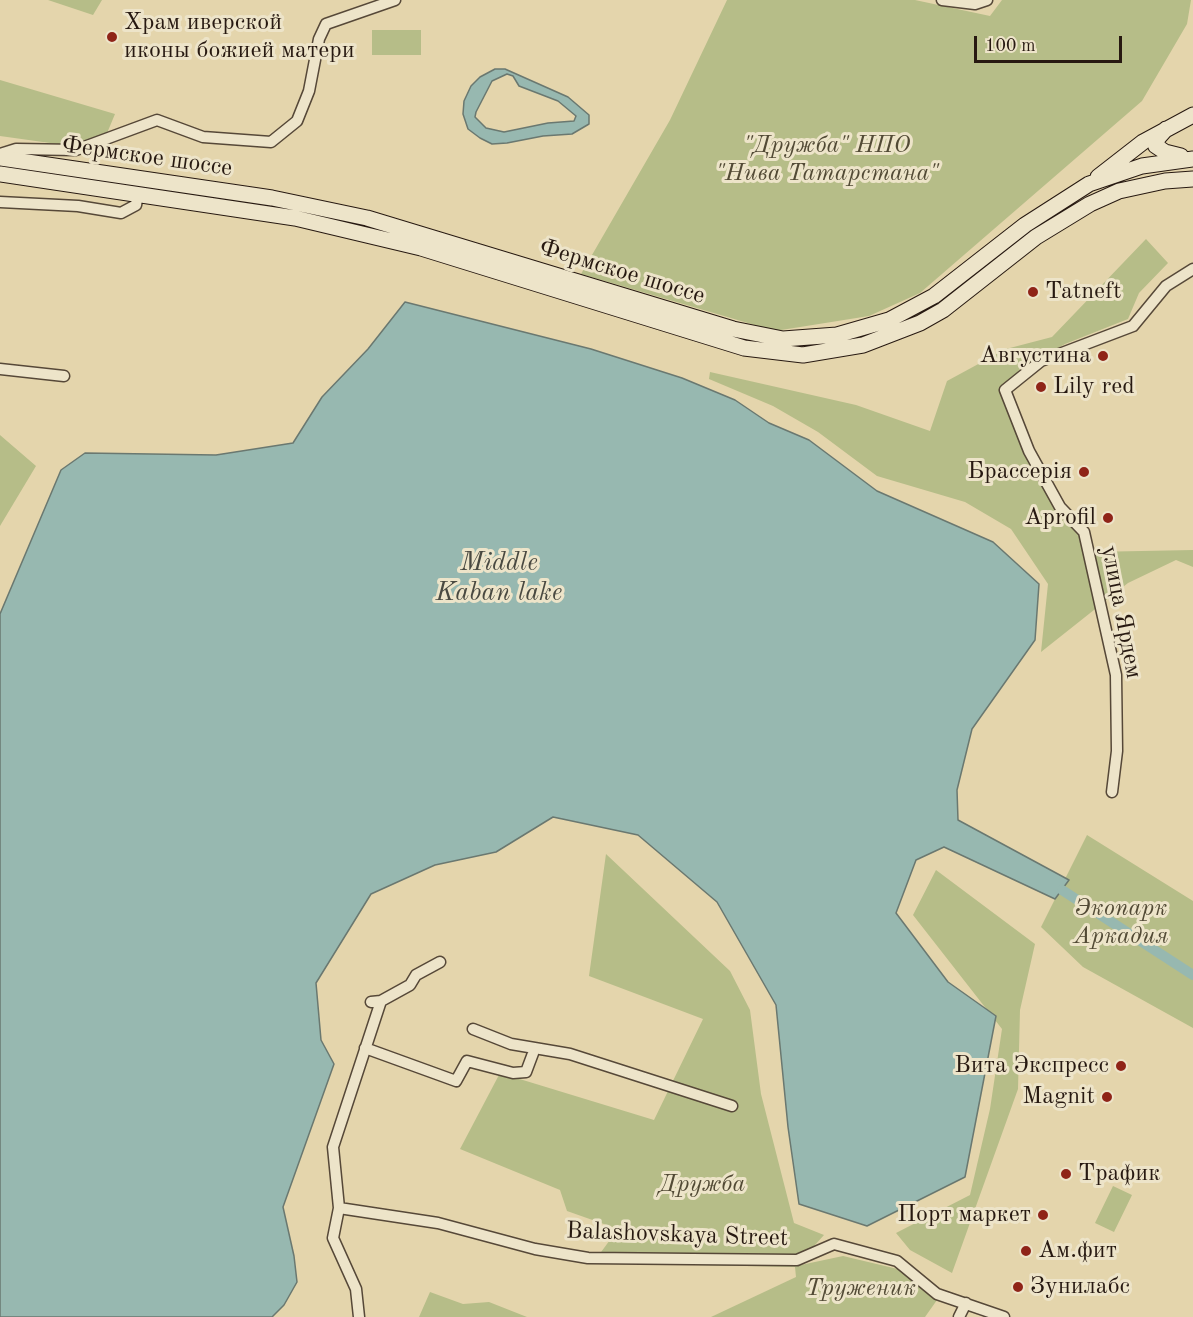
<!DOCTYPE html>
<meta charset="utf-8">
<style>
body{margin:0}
#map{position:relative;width:1193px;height:1317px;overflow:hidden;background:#e4d5ac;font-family:"Old Standard TT",serif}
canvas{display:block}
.scale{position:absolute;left:974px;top:36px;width:148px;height:27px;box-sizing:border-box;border:3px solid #271911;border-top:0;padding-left:8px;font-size:18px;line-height:21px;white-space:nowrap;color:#271911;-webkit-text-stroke:4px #ede4c9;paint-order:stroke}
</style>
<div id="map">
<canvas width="1193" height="1317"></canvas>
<div class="scale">100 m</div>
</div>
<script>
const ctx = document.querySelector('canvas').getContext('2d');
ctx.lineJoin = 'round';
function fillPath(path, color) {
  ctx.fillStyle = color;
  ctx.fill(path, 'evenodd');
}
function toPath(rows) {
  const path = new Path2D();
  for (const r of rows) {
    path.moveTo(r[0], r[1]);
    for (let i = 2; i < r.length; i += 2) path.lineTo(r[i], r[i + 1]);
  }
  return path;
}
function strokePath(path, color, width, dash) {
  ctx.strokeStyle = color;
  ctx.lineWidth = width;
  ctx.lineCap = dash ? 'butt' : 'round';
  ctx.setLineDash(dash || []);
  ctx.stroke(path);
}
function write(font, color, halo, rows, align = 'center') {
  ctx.font = font + ' "Old Standard TT",serif';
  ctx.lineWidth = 6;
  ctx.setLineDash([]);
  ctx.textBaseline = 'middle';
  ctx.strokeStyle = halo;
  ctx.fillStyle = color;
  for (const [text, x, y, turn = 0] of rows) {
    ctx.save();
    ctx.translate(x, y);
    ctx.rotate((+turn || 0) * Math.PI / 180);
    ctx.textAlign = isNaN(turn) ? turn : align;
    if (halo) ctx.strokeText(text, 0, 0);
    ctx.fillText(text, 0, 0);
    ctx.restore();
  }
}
fillPath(toPath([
 [48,0,102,0,93,15],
 [727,0,915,0,990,16,1002,0,1191,0,1187,24,1142,101,920,293,869,316,775,331,581,274,670,120],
 [372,30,421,30,421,55,372,55],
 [0,80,115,114,100,150,0,136],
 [1146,239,1168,263,1139,293,1128,319,1065,344,1019,370,1005,405,1034,476,1088,528,1090,552,1193,550,1193,567,1176,560,1128,583,1041,652,1048,584,1011,529,965,502,877,476,818,432,773,406,709,379,710,372,856,405,930,431,947,381,1006,349,1052,337],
 [0,435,36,466,0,526],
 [1087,835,1193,901,1193,1028,1083,967,1041,927],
 [606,854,730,971,750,1010,761,1094,794,1223,824,1235,796,1266,843,1256,906,1271,937,1300,925,1317,711,1317,796,1277,795,1267,593,1263,618,1229,567,1211,560,1190,460,1149,500,1073,654,1120,703,1019,589,976],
 [936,870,1035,944,1020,1010,1018,1089,952,1273,910,1250,896,1233,970,1195,990,1109,1002,1029,913,915],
 [1113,1186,1132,1195,1114,1232,1095,1223],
 [430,1292,463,1304,489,1302,527,1317,419,1317]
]), '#b6bd88');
const water = toPath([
 [495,69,505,69,568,97,589,115,589,124,572,134,543,136,507,143,492,144,480,138,468,129,463,114,464,101,471,86,480,77,495,69],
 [507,74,513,76,519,86,558,101,576,116,574,121,548,123,504,132,486,128,475,117,476,112,492,81,507,74],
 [405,302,591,349,682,378,735,400,769,423,809,440,877,491,993,542,1039,584,1035,640,972,729,957,790,958,820,1069,880,1055,899,944,847,916,860,896,913,948,982,996,1016,965,1177,867,1226,799,1204,788,1127,776,1005,717,902,638,835,553,817,496,852,435,865,371,894,316,983,321,1040,334,1064,283,1207,294,1256,297,1282,284,1305,272,1317,0,1317,0,614,61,470,85,453,216,455,293,443,322,397,368,349,405,302]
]);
fillPath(water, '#97b8b0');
strokePath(water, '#6a7870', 1.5);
strokePath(toPath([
 [1062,890,1193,975]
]), '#97b8b0', 10);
const minor = toPath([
 [942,0,975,4,987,0],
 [0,154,16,149,76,150,157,120,203,137,271,142,297,121,309,91,319,39,326,24,395,0],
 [0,202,78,206,121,213,136,205,138,194],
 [0,369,64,376],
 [1112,792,1117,751,1116,675,1084,532,1060,507,1029,451,1005,390,1041,361,1133,326,1166,286,1193,269],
 [371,1002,381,1001,410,985,416,975,440,962],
 [473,1029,511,1044,570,1054,732,1106],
 [365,1048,456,1081,467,1061,513,1073,526,1072,535,1048],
 [339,1208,438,1223,535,1249,588,1258,797,1260,834,1244,897,1261,937,1294,1004,1317],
 [359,1317,356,1289,333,1238,339,1208,333,1147,381,1001],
 [959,1317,966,1303]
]);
const secondary = toPath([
 [1166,129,1158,138,1156,146,1165,152,1181,156],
 [0,158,272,198,367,218,733,329,783,339,837,335,889,320,934,296,1025,225,1089,184,1142,166,1193,159],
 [0,174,295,218,421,248,744,348,803,355,863,345,920,323,943,310,1036,237,1090,204,1119,191,1165,181,1193,179],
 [1098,177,1143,142,1193,115]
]);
strokePath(minor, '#564838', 13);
strokePath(secondary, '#271911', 17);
strokePath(minor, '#ede4c9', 10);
strokePath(secondary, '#ede4c9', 15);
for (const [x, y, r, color] of [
 [112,37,6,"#8f2418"],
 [1033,292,6,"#8f2418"],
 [1103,356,6,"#8f2418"],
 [1041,387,6,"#8f2418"],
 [1084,472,6,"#8f2418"],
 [1108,518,6,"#8f2418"],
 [1121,1066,6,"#8f2418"],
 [1107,1097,6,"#8f2418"],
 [1066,1174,6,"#8f2418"],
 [1043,1215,6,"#8f2418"],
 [1026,1251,6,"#8f2418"],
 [1018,1287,6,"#8f2418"]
]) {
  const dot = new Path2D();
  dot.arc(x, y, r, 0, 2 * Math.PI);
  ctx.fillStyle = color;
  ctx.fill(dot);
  strokePath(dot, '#ede4c9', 2);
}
write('24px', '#271911', '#ede4c9', [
 ["Храм иверской",124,23],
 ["иконы божией матери",124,51],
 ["Tatneft",1045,292],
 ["Августина",1091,356,"right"],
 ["Lily red",1053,387],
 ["Брассерiя",1072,472,"right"],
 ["Aprofil",1096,518,"right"],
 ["Вита Экспресс",1109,1066,"right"],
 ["Magnit",1095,1097,"right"],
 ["Трафик",1078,1174],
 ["Порт маркет",1031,1215,"right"],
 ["Ам.фит",1038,1251],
 ["Зунилабс",1030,1287]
], 'left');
write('italic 24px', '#524a35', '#ede4c9', [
 ["\"Дружба\" НПО",827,146],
 ["\"Нива Татарстана\"",827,174],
 ["Экопарк",1121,909],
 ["Аркадия",1121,937],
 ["Дружба",702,1185],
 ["Труженик",861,1289]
]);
write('24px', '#271911', '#ede4c9', [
 ["Фермское шоссе",147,157,8],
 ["Фермское шоссе",622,272,17],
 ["улица Ярдем",1121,612,79],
 ["Balashovskaya Street",677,1235,2]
]);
write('italic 26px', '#494941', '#ede4c9', [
 ["Middle",499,563],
 ["Kaban lake",499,593]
]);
</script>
